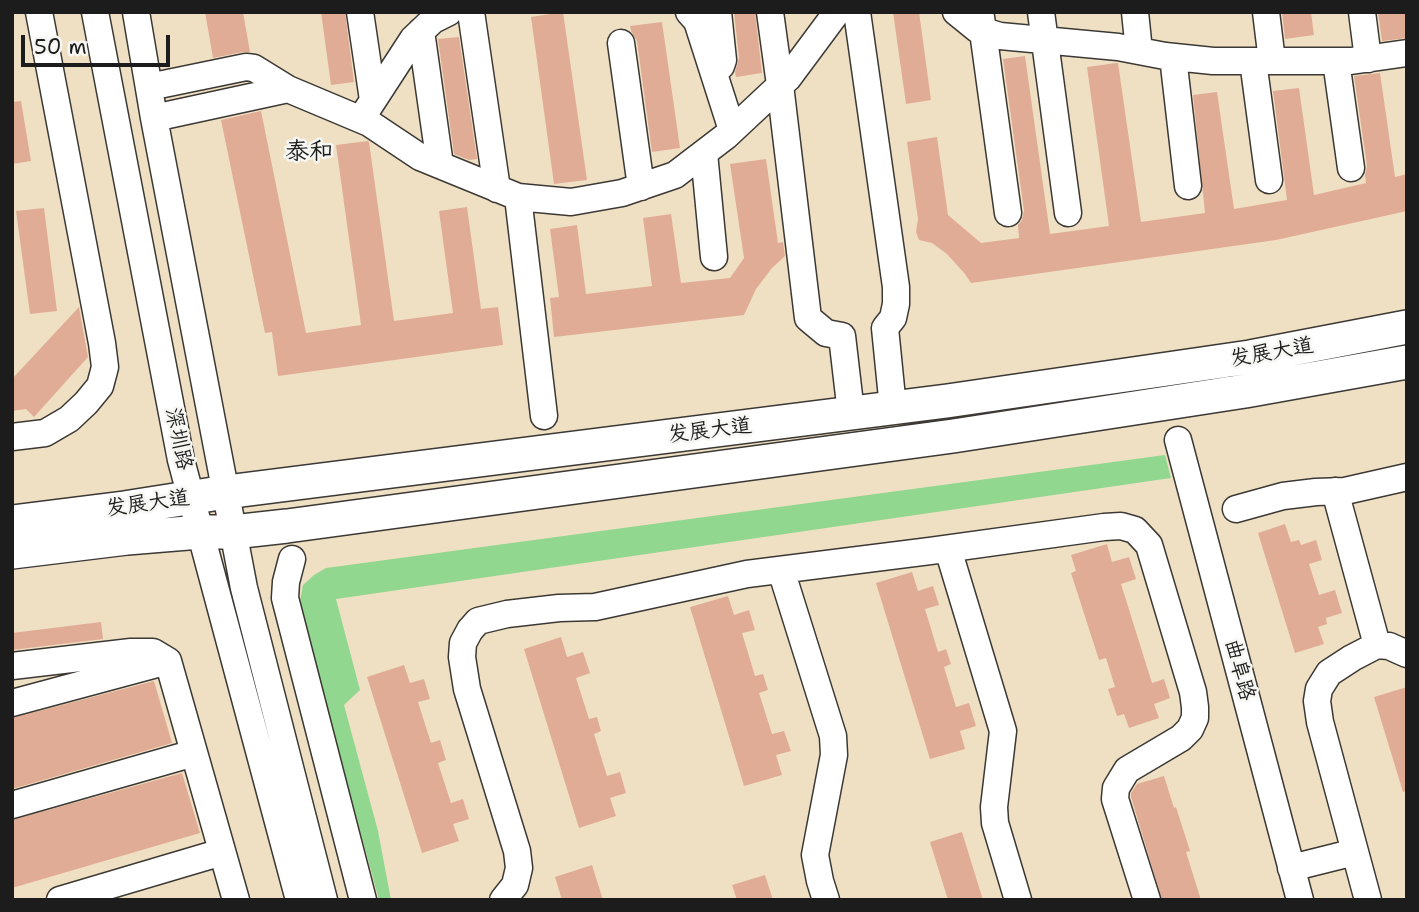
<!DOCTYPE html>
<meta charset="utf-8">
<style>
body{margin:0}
#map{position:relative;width:1419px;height:912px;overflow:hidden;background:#efe0c3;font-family:"Shantell Sans",sans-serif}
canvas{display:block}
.frame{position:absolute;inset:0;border:14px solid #1c1c1c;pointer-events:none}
.scale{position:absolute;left:21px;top:35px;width:149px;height:32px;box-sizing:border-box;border:4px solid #1c1c1c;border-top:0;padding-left:9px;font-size:21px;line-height:24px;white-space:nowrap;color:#1c1c1c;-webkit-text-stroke:5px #f6f6f2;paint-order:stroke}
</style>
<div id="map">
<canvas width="1419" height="912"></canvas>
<div class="frame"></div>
<div class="scale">50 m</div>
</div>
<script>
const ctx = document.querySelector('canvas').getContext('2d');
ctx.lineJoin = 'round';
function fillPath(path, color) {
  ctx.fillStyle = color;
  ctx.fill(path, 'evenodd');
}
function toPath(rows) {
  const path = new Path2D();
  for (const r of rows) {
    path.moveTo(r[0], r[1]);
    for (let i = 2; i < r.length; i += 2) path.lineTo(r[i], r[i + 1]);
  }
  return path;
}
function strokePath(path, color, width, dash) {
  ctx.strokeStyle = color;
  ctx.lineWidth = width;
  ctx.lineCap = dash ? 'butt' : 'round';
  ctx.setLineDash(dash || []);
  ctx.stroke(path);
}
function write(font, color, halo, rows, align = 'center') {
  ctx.font = font + ' "Shantell Sans","LXGW WenKai TC",sans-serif';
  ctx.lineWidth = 5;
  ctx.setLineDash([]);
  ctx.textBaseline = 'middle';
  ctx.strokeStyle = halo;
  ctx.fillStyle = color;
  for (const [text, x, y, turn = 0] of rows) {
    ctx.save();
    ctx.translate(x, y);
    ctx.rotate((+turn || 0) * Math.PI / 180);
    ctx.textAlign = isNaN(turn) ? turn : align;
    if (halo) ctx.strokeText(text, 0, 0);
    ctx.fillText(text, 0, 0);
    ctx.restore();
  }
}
fillPath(toPath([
 [1165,455,1171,478,336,599,360,690,344,705,378,831,391,900,379,900,303,622,300,601,303,585,314,575,326,568]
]), '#92d790');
fillPath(toPath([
 [205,12,243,12,250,52,243,52,213,58],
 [321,12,345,12,354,82,331,85],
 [563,12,587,180,554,184,531,17],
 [734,12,755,12,762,73,736,77,735,72,739,58],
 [893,12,919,12,931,100,906,104],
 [1282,12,1311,12,1314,35,1285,39],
 [1378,12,1407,12,1407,38,1382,41],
 [662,22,680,148,652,152,637,41,631,31,630,26],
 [459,37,477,159,469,160,454,154,438,39],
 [1025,56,1050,234,1109,226,1087,67,1116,63,1118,63,1141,222,1205,213,1193,95,1217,92,1234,209,1287,200,1273,91,1299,88,1314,195,1366,183,1365,175,1367,166,1354,76,1380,73,1395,177,1407,174,1407,211,1276,240,971,283,965,274,947,254,932,243,919,240,916,232,918,219,907,142,937,137,948,215,981,243,1019,238,1018,225,1022,220,1024,211,1003,59],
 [21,101,31,161,12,164,12,102],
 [261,111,306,333,361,325,336,145,368,141,369,142,394,321,453,313,439,211,467,207,481,309,498,307,503,345,278,376,272,332,265,333,221,120],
 [766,159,778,243,783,242,785,256,772,268,756,289,744,315,554,337,550,298,559,297,550,229,577,225,586,294,652,286,643,218,671,214,681,283,730,278,744,258,730,164],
 [44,208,57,311,30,314,16,211],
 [79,307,88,357,34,417,26,409,12,411,12,379],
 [1285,524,1291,542,1299,540,1301,545,1316,540,1322,560,1309,564,1319,595,1335,590,1342,613,1326,618,1327,624,1318,627,1324,644,1295,653,1258,533],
 [1107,544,1112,562,1129,557,1136,579,1121,584,1152,683,1164,679,1170,698,1154,704,1159,718,1129,728,1124,714,1117,716,1108,689,1115,687,1106,658,1099,660,1071,573,1076,571,1071,555],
 [912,572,918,591,933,586,939,605,925,609,938,652,946,649,951,664,944,667,956,707,969,703,976,726,960,731,965,749,930,759,876,583],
 [728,596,734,615,749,610,755,630,742,633,755,676,763,674,768,690,759,693,772,734,784,731,791,751,776,755,782,775,744,786,690,607],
 [101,622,103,639,12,650,12,633],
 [561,637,567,657,583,652,590,673,576,678,589,719,597,717,601,731,594,734,607,776,620,772,626,793,610,798,616,816,579,828,524,649],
 [404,665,410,683,424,679,430,699,418,702,431,743,440,740,446,760,438,763,451,803,463,799,469,819,453,824,459,841,422,853,367,677],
 [154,681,172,743,12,789,12,718],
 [1407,687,1407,791,1403,792,1374,697],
 [182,773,200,833,12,888,12,820],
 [1164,776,1174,808,1176,807,1190,851,1186,852,1201,900,1162,900,1131,797,1131,793,1137,784],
 [962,832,978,884,983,900,948,900,930,842],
 [592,865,603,900,562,900,555,877],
 [765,875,773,900,737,900,732,885]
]), '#e1ac95');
const minor = toPath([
 [95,12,181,460,299,900],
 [136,12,154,118,244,588,324,900],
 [360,12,373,100],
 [471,12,497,189],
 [689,12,697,21,732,130],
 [718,12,723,60,721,66],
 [770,12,780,85,808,318,826,333,842,336,851,413],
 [857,12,896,287,896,304,893,318,885,328,893,408],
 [956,12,977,29,1000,36,1118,47,1165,56,1213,61,1351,61,1407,53],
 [1041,12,1068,213],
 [1135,12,1139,51],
 [1266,12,1272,61],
 [1362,12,1368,59],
 [981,17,1008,213],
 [421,31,440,165],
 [621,43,641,187],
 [1173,57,1188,186],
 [1253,61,1269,180],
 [1336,61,1351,168],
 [149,87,246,67,254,68,288,89,369,123,420,157,518,197,571,202,622,193,675,175,726,136,788,78,837,12],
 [154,118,288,89],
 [361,119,413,39,433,20,449,12],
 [704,153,714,257],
 [518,197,544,416],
 [12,437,45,433,69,419,86,403,100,386,105,367,102,343,39,12],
 [1178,440,1300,900],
 [1335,491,1377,645],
 [1236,509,1283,496,1316,492,1345,491,1407,477],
 [948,549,1003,731,994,807,995,823,1018,900],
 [292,559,286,582,285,598,363,900],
 [781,570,833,736,834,755,815,855,820,881,826,900],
 [12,666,131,652,153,652,168,661,236,900],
 [12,703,168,661],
 [12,805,194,753],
 [1291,868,1355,852],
 [60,900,222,852],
 [503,900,515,885,519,868,517,851,467,689,462,657,463,643,470,630,478,621,507,614,559,608,595,607,747,574,930,551,1104,527,1121,526,1135,530,1149,545,1193,692,1195,707,1195,718,1190,729,1181,738,1127,770,1116,788,1115,799,1147,900],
 [1368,900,1320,722,1317,701,1319,689,1329,673,1352,658,1377,645,1389,646,1407,654]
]);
const major = toPath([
 [12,522,124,508,226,492,947,401,1250,357,1407,327],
 [12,552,127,538,200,532,233,532,287,526,953,436,1245,391,1407,362]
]);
strokePath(minor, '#3c3935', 29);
strokePath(major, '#3c3935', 36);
strokePath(minor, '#fff', 26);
strokePath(major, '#fff', 33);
write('21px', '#1c1c1c', '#f6f6f2', [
 ["发展大道",1272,353,-10],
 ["发展大道",710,431,-7],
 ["深圳路",178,439,78],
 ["发展大道",148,504,-8],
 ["曲阜路",1239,670,75]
]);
write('24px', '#1c1c1c', '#f6f6f2', [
 ["泰和",309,153]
]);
</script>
